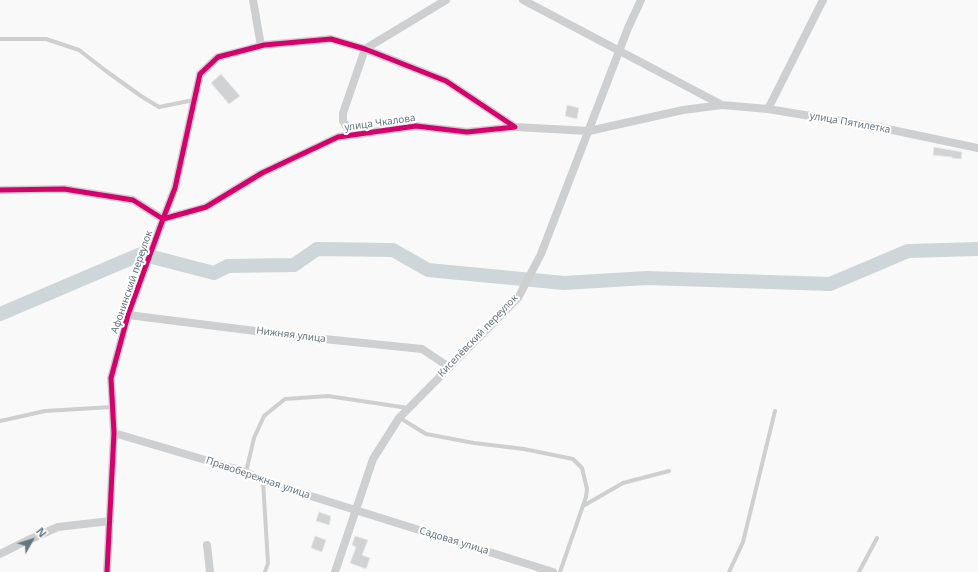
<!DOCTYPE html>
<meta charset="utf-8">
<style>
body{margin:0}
#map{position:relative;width:978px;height:572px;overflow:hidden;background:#f9f9f9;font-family:"Noto Sans",sans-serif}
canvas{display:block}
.north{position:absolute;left:12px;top:520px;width:40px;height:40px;-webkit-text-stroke:3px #fff;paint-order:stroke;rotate:51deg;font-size:11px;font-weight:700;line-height:16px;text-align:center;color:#657683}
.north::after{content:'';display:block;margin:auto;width:14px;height:18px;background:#657683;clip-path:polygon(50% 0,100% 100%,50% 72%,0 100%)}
</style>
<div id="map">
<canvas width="978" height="572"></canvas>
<div class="north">N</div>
</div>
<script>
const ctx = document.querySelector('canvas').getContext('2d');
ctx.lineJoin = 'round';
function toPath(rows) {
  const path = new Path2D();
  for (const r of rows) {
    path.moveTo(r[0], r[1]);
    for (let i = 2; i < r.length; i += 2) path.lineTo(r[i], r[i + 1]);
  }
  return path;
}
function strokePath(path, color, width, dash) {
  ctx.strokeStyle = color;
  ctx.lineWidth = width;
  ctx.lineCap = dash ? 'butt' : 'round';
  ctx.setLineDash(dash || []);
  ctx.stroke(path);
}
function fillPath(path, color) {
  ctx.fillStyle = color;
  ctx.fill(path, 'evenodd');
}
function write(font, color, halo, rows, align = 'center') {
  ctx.font = font + ' "Noto Sans",sans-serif';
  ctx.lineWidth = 4;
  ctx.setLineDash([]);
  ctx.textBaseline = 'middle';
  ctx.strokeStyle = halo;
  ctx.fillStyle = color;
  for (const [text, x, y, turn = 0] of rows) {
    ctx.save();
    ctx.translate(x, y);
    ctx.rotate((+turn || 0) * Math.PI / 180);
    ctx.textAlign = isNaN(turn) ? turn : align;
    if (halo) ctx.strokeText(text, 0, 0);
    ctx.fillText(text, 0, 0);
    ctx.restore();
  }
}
strokePath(toPath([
 [0,314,141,254,214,273,228,266,294,265,317,249,393,250,428,270,564,283,647,278,830,284,908,251,978,249]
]), '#ced6d9', 14);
const building = toPath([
 [221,74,240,96,229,104,211,83,221,74],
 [567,105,579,108,577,119,565,116,567,105],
 [934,147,962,152,961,159,952,158,952,157,933,155,934,147],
 [319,512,331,516,329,525,316,521,319,512],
 [315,536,326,540,322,552,311,548,315,536],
 [355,536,368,540,362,555,370,558,366,569,350,563,356,547,352,545,355,536]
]);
fillPath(building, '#d0d2d3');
strokePath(building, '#e8e8e8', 1);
strokePath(toPath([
 [0,39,46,39,79,50,106,71,141,96,159,107,194,100],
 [400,418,426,434,474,443,524,449,573,459,582,468,587,489,586,497,560,572],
 [0,421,45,411,112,407],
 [246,472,254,438,264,416,285,399,328,396,408,408],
 [263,481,268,563,265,572],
 [583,506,623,483,669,471],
 [729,572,743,542,775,411],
 [859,572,877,538]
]), '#cecfd0', 4);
strokePath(toPath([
 [253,0,261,46],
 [523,0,722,105],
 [768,109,823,0],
 [515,127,589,131,683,110,722,105,768,109,883,128,978,148],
 [352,135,343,121,343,113,365,49,446,0],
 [0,190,64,189,133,200,163,219,206,207,262,173,338,137,416,126,467,132,515,127,446,81,365,49,331,39,264,45,218,57,200,74,175,188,163,219,128,315,111,378,114,433,107,572],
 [128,315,295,336,422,349,449,367],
 [114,433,246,472,263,481,553,572],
 [207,545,210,572],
 [0,554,26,541,58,527,110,521],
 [335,572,373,459,399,418,518,298,541,254,628,28,641,0]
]), '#cecfd0', 8);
strokePath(toPath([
 [0,190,64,189,133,200,163,219,206,207,262,173,338,137,416,126,467,132,515,127,446,81,365,49,331,39,264,45,218,57,200,74,175,188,163,219,128,315,111,378,114,433,107,572]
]), '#d6006c', 5);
write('10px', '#657683', '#fff', [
 ["улица Чкалова",380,123,-8],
 ["улица Пятилетка",850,123,10],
 ["Афонинский переулок",132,282,-71],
 ["Нижняя улица",291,335,7],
 ["Киселёвский переулок",478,336,-46],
 ["Правобережная улица",258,478,19],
 ["Садовая улица",454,541,17]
]);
</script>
